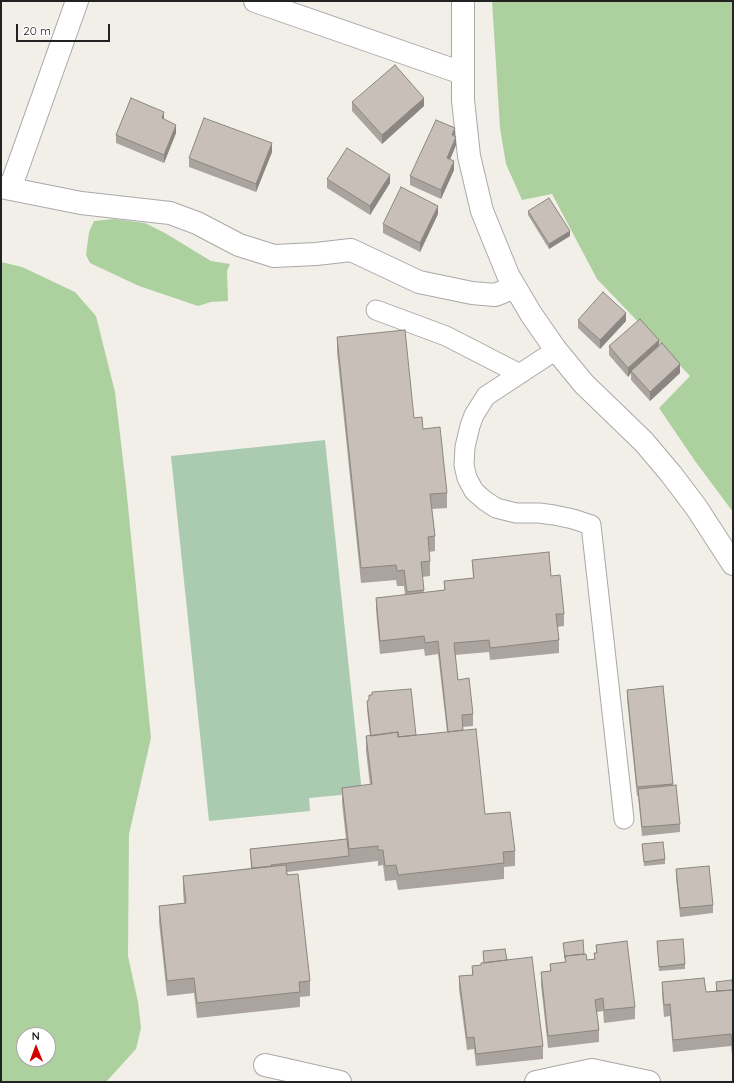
<!DOCTYPE html>
<style>
body{margin:0}
#map{position:relative;width:734px;height:1083px;overflow:hidden;background:#f2efe9;font-family:Quicksand,sans-serif}
canvas{display:block}
.frame{position:absolute;inset:0;border:2px solid #222;pointer-events:none}
.north{position:absolute;left:16px;top:1027px;width:40px;height:40px;box-sizing:border-box;background:#fff;border:1px solid #a7a7a7;border-radius:50%;rotate:359deg;font-size:11px;font-weight:700;line-height:16px;text-align:center;color:#222}
.north::after{content:'';display:block;margin:auto;width:14px;height:18px;background:#d40000;clip-path:polygon(50% 0,100% 100%,50% 72%,0 100%)}
.scale{position:absolute;left:16px;top:24px;width:94px;height:18px;box-sizing:border-box;border:2px solid #222;border-top:0;padding-left:5px;font-size:12px;line-height:14px;white-space:nowrap;color:#222;-webkit-text-stroke:3px #fff;paint-order:stroke}
</style>
<div id="map">
<canvas width="734" height="1083"></canvas>
<div class="frame"></div>
<div class="north">N</div>
<div class="scale">20 m</div>
</div>
<script>
const ctx = document.querySelector('canvas').getContext('2d');
ctx.lineJoin = 'round';
function fillPath(path, color) {
  ctx.fillStyle = color;
  ctx.fill(path, 'evenodd');
}
function toPath(rows) {
  const path = new Path2D();
  for (const r of rows) {
    path.moveTo(r[0], r[1]);
    for (let i = 2; i < r.length; i += 2) path.lineTo(r[i], r[i + 1]);
  }
  return path;
}
function strokePath(path, color, width, dash) {
  ctx.strokeStyle = color;
  ctx.lineWidth = width;
  ctx.lineCap = dash ? 'butt' : 'round';
  ctx.setLineDash(dash || []);
  ctx.stroke(path);
}
fillPath(toPath([
 [492,1,733,1,733,512,695,461,659,408,690,376,597,279,552,194,522,200,506,164,500,128],
 [114,219,145,223,165,233,211,261,230,264,227,271,228,301,211,302,198,306,139,286,90,263,86,255,89,232,94,221],
 [1,262,22,267,75,292,96,316,115,392,126,486,151,738,129,834,128,956,138,1002,141,1028,136,1049,106,1082,1,1082],
 [24,1035,48,1035,48,1059,24,1059]
]), '#add19e');
fillPath(toPath([
 [325,440,362,793,309,798,310,811,209,821,171,456]
]), '#aacbaf');
const service = toPath([
 [376,310,446,336,520,374],
 [556,350,486,396,474,415,470,426,465,447,464,465,467,478,474,491,484,500,496,508,516,513,539,513,554,515,573,519,591,525,624,819]
]);
const minor = toPath([
 [255,1,462,73],
 [463,1,463,100,469,156,482,211,508,275,531,314,556,350,584,384,644,442,671,474,696,507,733,564],
 [1,187,81,203,170,213,197,223,239,245,274,256,316,254,351,250,419,282,472,293,495,295,515,287],
 [10,189,77,1],
 [265,1065,340,1082],
 [536,1082,592,1070,649,1082]
]);
strokePath(service, '#a9a9a9', 21);
strokePath(minor, '#a9a9a9', 24);
strokePath(service, '#fff', 19);
strokePath(minor, '#fff', 22);
fillPath(toPath([
 [352,102,424,106,382,144,352,111],
 [176,133,164,163,116,143,116,135],
 [455,136,456,145,450,159,454,170,441,199,410,185,410,176],
 [272,152,256,192,189,167,189,158],
 [327,179,390,183,370,215,327,188],
 [528,211,570,236,549,249,528,215],
 [438,214,420,252,383,233,383,224],
 [578,320,626,321,600,349,578,328],
 [337,337,414,418,423,429,447,493,447,508,432,509,435,536,435,551,429,552,430,561,430,576,422,577,424,593,444,590,444,581,473,578,472,560,551,576,564,614,564,626,557,627,559,640,559,653,490,660,489,652,455,655,458,680,473,714,473,726,463,727,463,730,485,814,515,851,515,866,504,867,504,879,398,890,396,880,385,881,383,865,378,866,378,861,287,872,310,981,310,996,300,997,300,1007,197,1018,194,993,167,996,159,922,159,906,184,903,183,891,183,876,251,868,250,849,346,839,342,803,342,788,370,785,366,751,366,736,370,736,367,710,367,701,369,701,369,695,416,735,447,732,438,654,425,656,424,649,380,654,376,610,376,598,405,595,404,586,397,586,396,580,361,583,337,352],
 [609,346,659,346,680,373,650,401,631,380,631,373,628,377,609,355],
 [663,686,673,785,680,824,680,832,642,836,638,796,637,796,627,699,627,690],
 [642,844,665,859,665,864,644,866],
 [676,869,713,905,713,913,680,917,676,878],
 [657,941,685,964,685,969,659,971],
 [563,943,584,954,587,960,594,959,594,953,596,953,596,945,635,1007,635,1019,604,1023,603,1011,597,1012,599,1030,599,1042,548,1048,541,985,541,972,550,971,550,964,565,962],
 [483,951,507,960,543,1046,543,1059,476,1066,474,1049,467,1050,459,989,459,976,472,975,472,966,481,965,484,963],
 [662,982,706,992,716,991,716,982,733,988,733,1064,731,1046,673,1052,670,1016,664,1017,662,994]
]), '#aba49e');
fillPath(toPath([
 [424,98,424,106,382,144,382,135],
 [164,112,164,121,162,118],
 [176,125,176,133,164,163,164,155],
 [455,128,455,136,452,135],
 [456,137,456,145,447,167,447,158],
 [272,143,272,152,256,192,256,184],
 [454,161,454,170,441,199,441,190],
 [390,175,390,183,370,215,370,206],
 [438,206,438,214,420,252,420,243],
 [570,231,570,236,549,249,549,244],
 [626,313,626,321,600,349,600,340],
 [659,340,659,349,631,371,631,373,628,377,628,368],
 [680,364,680,373,650,401,650,392]
]), '#8b8681');
const building = toPath([
 [395,65,424,98,382,135,352,102,395,65],
 [131,98,164,112,162,118,176,125,164,155,116,135,131,98],
 [204,118,272,143,256,184,189,158,204,118],
 [436,120,455,128,452,135,456,137,447,158,454,161,441,190,410,176,436,120],
 [347,148,390,175,370,206,327,179,347,148],
 [401,187,438,206,420,243,383,224,401,187],
 [549,198,570,231,549,244,528,211,549,198],
 [603,292,626,313,600,340,578,320,603,292],
 [640,319,659,340,628,368,609,346,640,319],
 [405,330,414,418,422,417,423,429,440,427,447,493,430,494,435,536,428,537,430,561,421,562,424,590,407,592,404,570,397,571,396,565,361,568,337,337,405,330],
 [662,343,680,364,650,392,631,371,662,343],
 [549,552,551,576,560,575,564,614,556,614,559,640,490,648,489,640,454,643,458,680,469,678,473,714,462,715,463,730,448,732,438,641,425,643,424,636,380,641,376,598,445,590,444,581,474,578,472,560,549,552],
 [663,686,673,784,637,787,627,690,663,686],
 [411,689,416,735,398,737,398,732,371,736,367,701,369,700,369,695,372,695,372,692,411,689],
 [476,729,485,814,510,812,515,851,503,852,504,863,398,875,396,865,385,866,383,850,378,850,378,846,349,849,342,788,372,784,366,736,398,732,398,737,476,729],
 [676,785,680,824,642,827,638,789,676,785],
 [347,839,349,856,271,865,272,866,252,868,250,849,347,839],
 [663,842,665,859,644,862,642,844,663,842],
 [286,865,287,875,298,874,310,981,299,982,300,992,197,1003,194,978,167,981,159,906,186,903,183,876,286,865],
 [709,866,713,905,680,908,676,869,709,866],
 [683,939,685,964,659,967,657,941,683,939],
 [583,940,584,954,565,956,565,958,563,943,583,940],
 [627,941,635,1007,604,1010,603,998,595,1000,599,1030,548,1036,541,972,551,971,550,964,566,962,565,956,586,954,587,960,595,959,594,953,597,953,596,945,627,941],
 [505,949,507,960,484,963,483,951,505,949],
 [532,957,543,1046,476,1054,474,1037,467,1038,459,976,473,975,472,966,481,965,481,963,532,957],
 [704,978,706,992,733,990,733,1051,731,1034,673,1040,670,1004,664,1005,662,982,704,978],
 [732,980,733,990,717,991,716,982,732,980]
]);
fillPath(building, '#c7bfb8');
strokePath(building, '#8b8681', 1);
</script>
